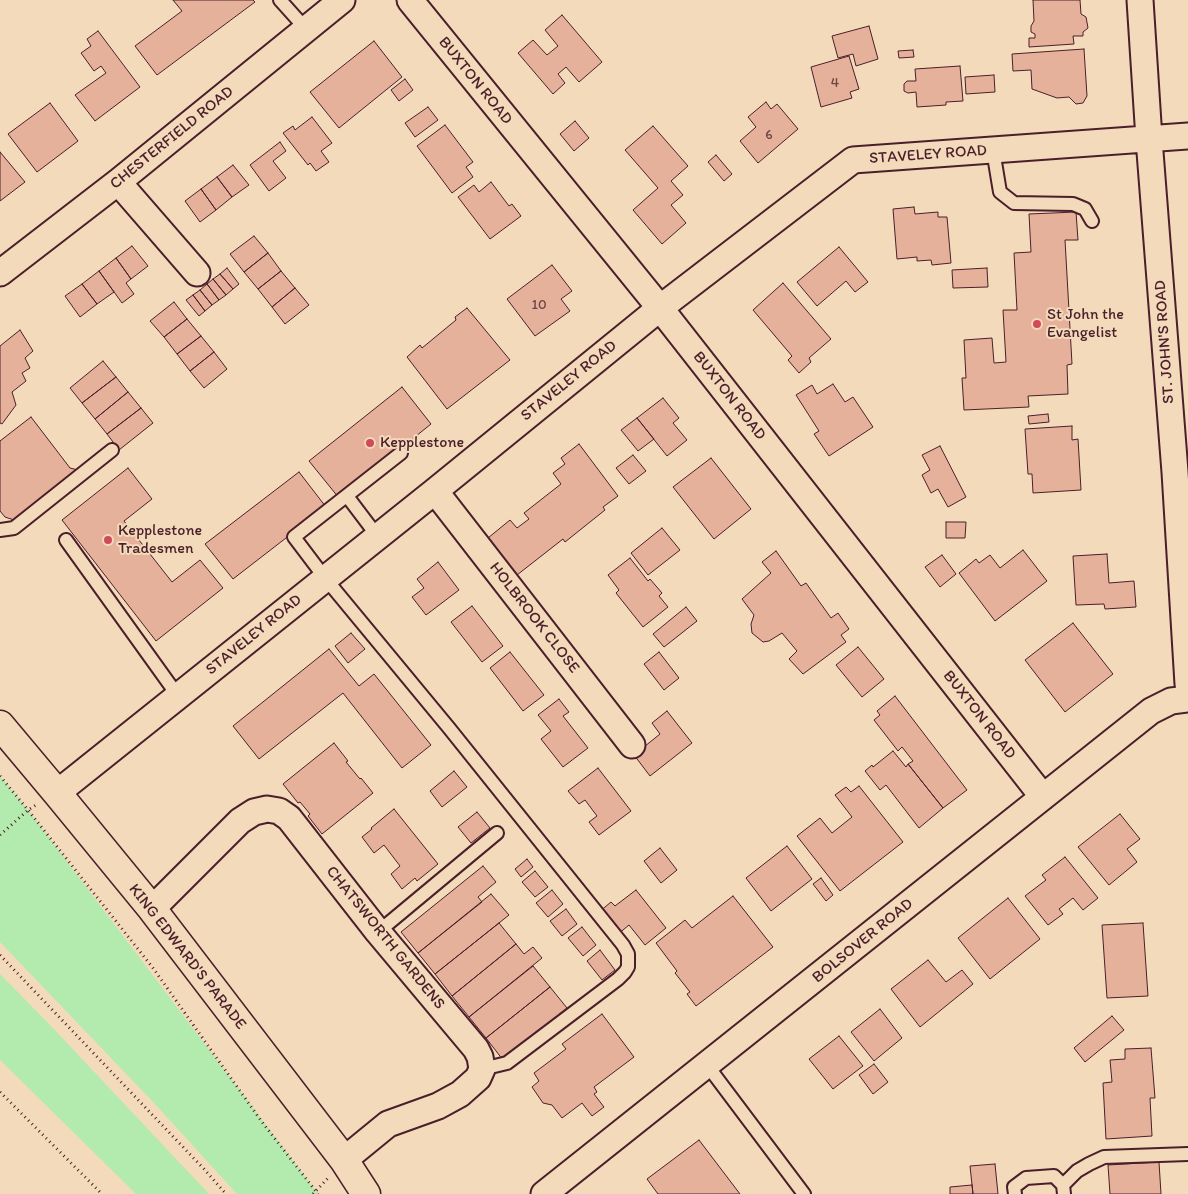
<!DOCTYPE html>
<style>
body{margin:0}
canvas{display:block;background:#f3daba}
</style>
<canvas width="1188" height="1194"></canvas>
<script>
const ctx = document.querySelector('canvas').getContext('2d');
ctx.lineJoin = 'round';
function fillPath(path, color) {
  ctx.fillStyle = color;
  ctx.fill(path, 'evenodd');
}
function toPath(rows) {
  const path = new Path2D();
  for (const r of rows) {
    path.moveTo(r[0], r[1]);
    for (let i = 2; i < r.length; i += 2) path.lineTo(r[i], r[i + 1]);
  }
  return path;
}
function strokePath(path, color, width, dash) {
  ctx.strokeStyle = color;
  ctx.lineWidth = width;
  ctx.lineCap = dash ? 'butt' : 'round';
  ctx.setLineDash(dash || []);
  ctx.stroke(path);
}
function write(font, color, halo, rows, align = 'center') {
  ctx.font = font + ' Itim,sans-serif';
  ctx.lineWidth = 4;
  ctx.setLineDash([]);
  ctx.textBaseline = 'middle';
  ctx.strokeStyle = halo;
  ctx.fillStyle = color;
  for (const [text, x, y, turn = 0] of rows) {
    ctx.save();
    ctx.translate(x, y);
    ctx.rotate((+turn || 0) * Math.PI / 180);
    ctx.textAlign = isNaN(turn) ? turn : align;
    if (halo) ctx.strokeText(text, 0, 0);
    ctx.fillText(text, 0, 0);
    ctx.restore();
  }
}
fillPath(toPath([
 [0,776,28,810,318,1194,237,1194,155,1104,0,942],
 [0,974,51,1026,209,1194,136,1194,0,1060]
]), '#b3ebae');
const building = toPath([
 [173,0,253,0,255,2,157,75,135,46,182,11,173,0],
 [1033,0,1080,0,1081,14,1086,17,1088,28,1083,32,1083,36,1073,36,1074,44,1029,47,1029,38,1035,38,1035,34,1031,32,1031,26,1034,21,1033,0],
 [562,15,602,62,579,82,566,67,558,74,565,83,553,94,518,53,533,40,547,55,558,46,545,30,562,15],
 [869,26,878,59,856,66,853,54,838,58,832,36,869,26],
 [98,31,140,87,95,121,75,95,106,73,101,66,94,71,81,53,91,46,87,39,98,31],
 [374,41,402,77,339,128,310,92,374,41],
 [1084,49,1087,96,1083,103,1076,104,1069,97,1057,98,1032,89,1031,70,1013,71,1012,54,1084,49],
 [913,50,914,57,899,58,898,51,913,50],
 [849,56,859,89,850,92,852,98,821,107,811,67,849,56],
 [960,66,963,101,946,102,946,105,917,107,916,92,908,93,904,91,904,84,907,81,916,81,915,69,960,66],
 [994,75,995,92,966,94,965,77,994,75],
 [405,79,413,90,399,101,391,90,405,79],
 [766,102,771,109,777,104,798,129,758,163,740,141,756,127,748,117,766,102],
 [50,103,78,141,37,172,8,134,50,103],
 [428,107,438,120,415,137,405,123,428,107],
 [312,117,332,143,321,151,329,162,316,171,310,163,308,165,283,133,293,126,295,130,312,117],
 [575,121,589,138,574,151,560,134,575,121],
 [445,125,473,162,466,167,473,177,452,193,417,146,445,125],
 [653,126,688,166,671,181,683,195,671,205,686,223,662,244,633,210,658,188,625,150,653,126],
 [280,142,286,151,273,161,286,178,269,191,250,165,280,142],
 [0,152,25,182,0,201,0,152],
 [716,155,732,174,724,181,708,162,716,155],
 [233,165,249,185,232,197,217,177,233,165],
 [217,177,232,197,216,210,201,189,217,177],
 [491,182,509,206,512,204,521,216,490,239,458,197,474,185,479,192,491,182],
 [201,189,216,210,200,222,185,201,201,189],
 [914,207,915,214,938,212,938,217,947,217,951,263,932,265,931,260,917,261,917,257,897,259,893,209,914,207],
 [1076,212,1078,240,1065,240,1072,364,1067,365,1068,394,1028,396,1029,407,964,410,962,378,966,378,964,340,992,338,994,363,1006,362,1003,310,1017,310,1014,253,1031,252,1029,214,1076,212],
 [254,236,268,253,244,272,230,254,254,236],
 [132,246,148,266,131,279,116,258,132,246],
 [839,247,868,282,855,292,846,281,817,306,797,282,839,247],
 [268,253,281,271,258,289,244,272,268,253],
 [116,258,131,279,126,283,134,294,122,303,99,271,116,258],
 [552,265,572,291,561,299,570,311,535,336,507,299,552,265],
 [227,268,239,284,233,289,220,274,227,268],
 [987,268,988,287,953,288,952,270,987,268],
 [99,271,114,292,97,304,82,284,99,271],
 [281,271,295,288,272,307,258,289,281,271],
 [220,274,233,289,226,295,213,279,220,274],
 [213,279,226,295,219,300,207,284,213,279],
 [783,283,831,339,809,358,811,362,799,373,788,360,792,356,753,310,783,283],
 [82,284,97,304,80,317,65,296,82,284],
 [207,284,219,300,212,305,200,290,207,284],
 [295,288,309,305,285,324,272,307,295,288],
 [200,290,212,305,205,311,193,295,200,290],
 [193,295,205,311,199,316,186,300,193,295],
 [174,302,187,319,164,337,150,321,174,302],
 [467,308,510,360,447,409,407,357,420,345,422,348,456,320,455,317,467,308],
 [187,319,201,336,177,354,164,337,187,319],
 [20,330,33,351,25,358,30,368,22,373,26,381,12,392,16,405,2,424,0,423,0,346,20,330],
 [201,336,214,352,190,371,177,354,201,336],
 [214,352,227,369,204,388,190,371,214,352],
 [103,361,116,377,82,403,70,388,103,361],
 [116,377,128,392,95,419,82,403,116,377],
 [833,384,845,402,853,397,873,427,829,456,814,434,819,431,796,395,812,385,817,394,833,384],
 [402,387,431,424,339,498,309,461,402,387],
 [128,392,141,408,107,434,95,419,128,392],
 [663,398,679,418,673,423,687,440,667,456,637,418,663,398],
 [141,408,153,423,119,450,107,434,141,408],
 [1048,414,1049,422,1029,424,1028,416,1048,414],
 [31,417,70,468,78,470,17,521,5,517,0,511,0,441,31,417],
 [637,418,654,439,638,451,621,430,637,418],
 [1072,426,1072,440,1078,439,1081,490,1033,493,1032,474,1028,474,1025,429,1072,426],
 [579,444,618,496,603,507,605,510,565,542,563,539,517,575,488,538,510,520,517,528,529,519,524,513,561,484,553,473,565,464,561,458,579,444],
 [940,446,966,497,948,507,938,489,931,493,922,475,930,470,922,455,940,446],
 [633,455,646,471,629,484,616,468,633,455],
 [711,458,751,509,714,539,673,487,711,458],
 [128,468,152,499,124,521,172,582,200,560,223,588,156,641,62,520,128,468],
 [299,472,326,507,233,579,205,544,299,472],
 [946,522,966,522,965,538,946,538,946,522],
 [662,528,680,550,648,575,631,553,662,528],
 [1023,550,1047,581,995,621,959,573,976,559,979,563,990,555,1000,568,1023,550],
 [776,551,801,586,806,583,831,618,838,613,849,629,841,635,846,642,803,674,789,659,797,651,782,633,769,641,763,642,752,633,751,624,754,615,742,599,771,573,762,562,776,551],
 [1107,554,1109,583,1134,581,1136,607,1105,609,1104,604,1076,605,1073,556,1107,554],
 [942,555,956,574,940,587,925,567,942,555],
 [630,558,648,581,650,579,662,593,659,596,668,607,643,627,616,593,619,590,608,575,630,558],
 [438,562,459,590,426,615,412,597,424,588,417,579,438,562],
 [472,606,503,646,482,662,451,622,472,606],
 [686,607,697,621,664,647,653,634,686,607],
 [1073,623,1113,674,1065,712,1025,660,1073,623],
 [351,633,365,649,348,663,335,646,351,633],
 [858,647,884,679,862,697,836,665,858,647],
 [329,649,359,686,374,674,431,745,402,768,343,693,259,759,233,726,329,649],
 [510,652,544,695,523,711,490,668,510,652],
 [659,652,679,678,664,690,644,664,659,652],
 [895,696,967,790,943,808,908,764,913,761,902,747,898,751,874,720,880,715,877,711,895,696],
 [559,699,569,712,563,716,588,748,563,767,541,739,551,731,538,715,559,699],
 [667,711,692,743,650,776,634,755,660,734,652,723,667,711],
 [334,743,348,761,346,762,360,779,361,778,373,793,322,834,308,816,310,814,300,802,298,803,283,784,334,743],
 [893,751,906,767,908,764,943,808,919,828,886,785,880,790,865,771,872,765,873,767,893,751],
 [598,768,631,811,599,835,589,822,597,816,585,800,579,804,568,791,598,768],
 [454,771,467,787,442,807,430,791,454,771],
 [859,786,903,842,840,891,797,836,820,818,832,833,852,817,835,795,846,787,851,792,859,786],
 [394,809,438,864,417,881,415,878,402,889,391,874,400,866,384,845,374,853,362,837,372,829,371,828,394,809],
 [477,812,490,828,471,843,458,827,477,812],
 [1120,814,1140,839,1127,849,1137,862,1109,885,1078,847,1120,814],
 [787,846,812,879,771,911,746,878,787,846],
 [660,848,677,870,661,883,644,861,660,848],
 [1065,857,1098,898,1083,910,1073,898,1059,909,1063,914,1048,925,1025,896,1046,880,1042,875,1065,857],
 [527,859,533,867,521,877,515,869,527,859],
 [483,866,496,882,478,897,482,902,418,953,401,932,483,866],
 [535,871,548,887,535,897,522,882,535,871],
 [821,878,833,895,826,901,813,884,821,878],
 [552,890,563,904,548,917,536,903,552,890],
 [636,890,666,928,645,945,629,925,617,935,599,912,611,902,615,906,636,890],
 [491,894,509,915,435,974,418,953,491,894],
 [733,896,773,947,696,1006,687,994,690,992,675,973,677,971,656,943,685,920,692,928,733,896],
 [1008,898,1040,939,990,979,958,938,1008,898],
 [566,909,577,924,562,936,550,921,566,909],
 [499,923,516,944,452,996,435,974,499,923],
 [1143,923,1148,996,1107,998,1102,925,1143,923],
 [582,927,596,945,583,956,568,938,582,927],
 [516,944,524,954,533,947,542,958,469,1017,452,996,516,944],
 [600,950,615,970,602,980,587,961,600,950],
 [928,960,946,982,962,970,973,984,920,1027,891,989,928,960],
 [533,966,550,987,486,1038,469,1017,533,966],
 [550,987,567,1008,503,1060,486,1038,550,987],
 [880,1009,902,1038,874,1061,851,1032,880,1009],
 [602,1014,634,1057,594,1087,597,1092,594,1094,604,1107,592,1116,582,1103,562,1118,552,1105,543,1103,532,1087,539,1081,534,1073,566,1049,562,1044,602,1014],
 [1112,1016,1124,1030,1085,1062,1074,1048,1112,1016],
 [839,1036,863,1066,833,1089,809,1059,839,1036],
 [1151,1048,1155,1098,1150,1098,1152,1136,1106,1139,1103,1083,1112,1082,1110,1060,1125,1059,1125,1049,1151,1048],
 [874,1064,888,1082,873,1094,859,1075,874,1064],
 [699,1140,740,1194,658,1194,647,1179,699,1140],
 [1159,1162,1161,1194,1110,1194,1108,1165,1159,1162],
 [995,1164,998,1194,973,1194,970,1166,995,1164],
 [972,1185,973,1194,950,1194,950,1187,972,1185]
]);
fillPath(building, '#e6b19b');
strokePath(building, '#4a1f2b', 1);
const service = toPath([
 [280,0,306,29],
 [993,150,1000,192,1014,203,1073,204,1085,209,1092,221],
 [401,453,294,537,325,578,449,728,623,945,628,954,628,967,625,972,618,979,507,1063,482,1069],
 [347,496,378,537],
 [0,530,14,528,112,450],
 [66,540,178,696],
 [378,932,497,833],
 [707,1065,804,1194],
 [1063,1185,1077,1171,1089,1164,1104,1157,1188,1154],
 [1015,1194,1014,1187,1026,1178,1054,1176,1063,1185,1064,1194]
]);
const minor = toPath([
 [410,0,660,308,1043,797],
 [1140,0,1149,139,1175,472,1188,684],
 [118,182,197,273],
 [0,273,118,182,342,0],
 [435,491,632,745],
 [57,793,435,491,660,308,853,160,1188,136],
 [152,909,240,821,254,812,267,809,279,811,289,818,378,932,476,1049,480,1057,482,1069,478,1078,460,1094,438,1106,388,1124,344,1160],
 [544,1194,1151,711,1171,701,1188,699]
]);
const secondary = toPath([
 [0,725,57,793,152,909,344,1160,366,1194]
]);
strokePath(service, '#4a1f2b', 16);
strokePath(minor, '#4a1f2b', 29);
strokePath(secondary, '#4a1f2b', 31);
strokePath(toPath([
 [0,776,28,810,153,968,262,1122,318,1194],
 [0,835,28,810,36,805],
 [0,955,204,1169,226,1194],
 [0,1092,102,1194],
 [313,1194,328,1178]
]), '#4a1f2b', 3, [1, 4]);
strokePath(service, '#f3daba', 12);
strokePath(minor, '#f3daba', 25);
strokePath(secondary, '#f3daba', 28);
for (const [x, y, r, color] of [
 [1037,324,5,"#d1495b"],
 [370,443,5,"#d1495b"],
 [108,540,5,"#d1495b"]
]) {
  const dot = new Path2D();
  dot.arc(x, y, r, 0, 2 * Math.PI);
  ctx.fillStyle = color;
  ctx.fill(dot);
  strokePath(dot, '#f3daba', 2);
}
write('14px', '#714447', null, [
 ["4",835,83],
 ["6",769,135],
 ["10",539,305]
]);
write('16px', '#4a1f2b', '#f3daba', [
 ["BUXTON ROAD",475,81,51],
 ["CHESTERFIELD ROAD",172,138,-39],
 ["STAVELEY ROAD",928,155,-4],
 ["ST. JOHN'S ROAD",1165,342,-94],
 ["STAVELEY ROAD",569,381,-39],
 ["BUXTON ROAD",729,396,52],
 ["HOLBROOK CLOSE",534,618,52],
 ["STAVELEY ROAD",254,635,-39],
 ["BUXTON ROAD",979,715,52],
 ["CHATSWORTH GARDENS",385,938,51],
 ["BOLSOVER ROAD",863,941,-39],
 ["KING EDWARD'S PARADE",187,957,52]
]);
write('16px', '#4a1f2b', '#f3daba', [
 ["St John the",1047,315],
 ["Evangelist",1047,333],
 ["Kepplestone",380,443],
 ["Kepplestone",118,531],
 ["Tradesmen",118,549]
], 'left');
</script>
